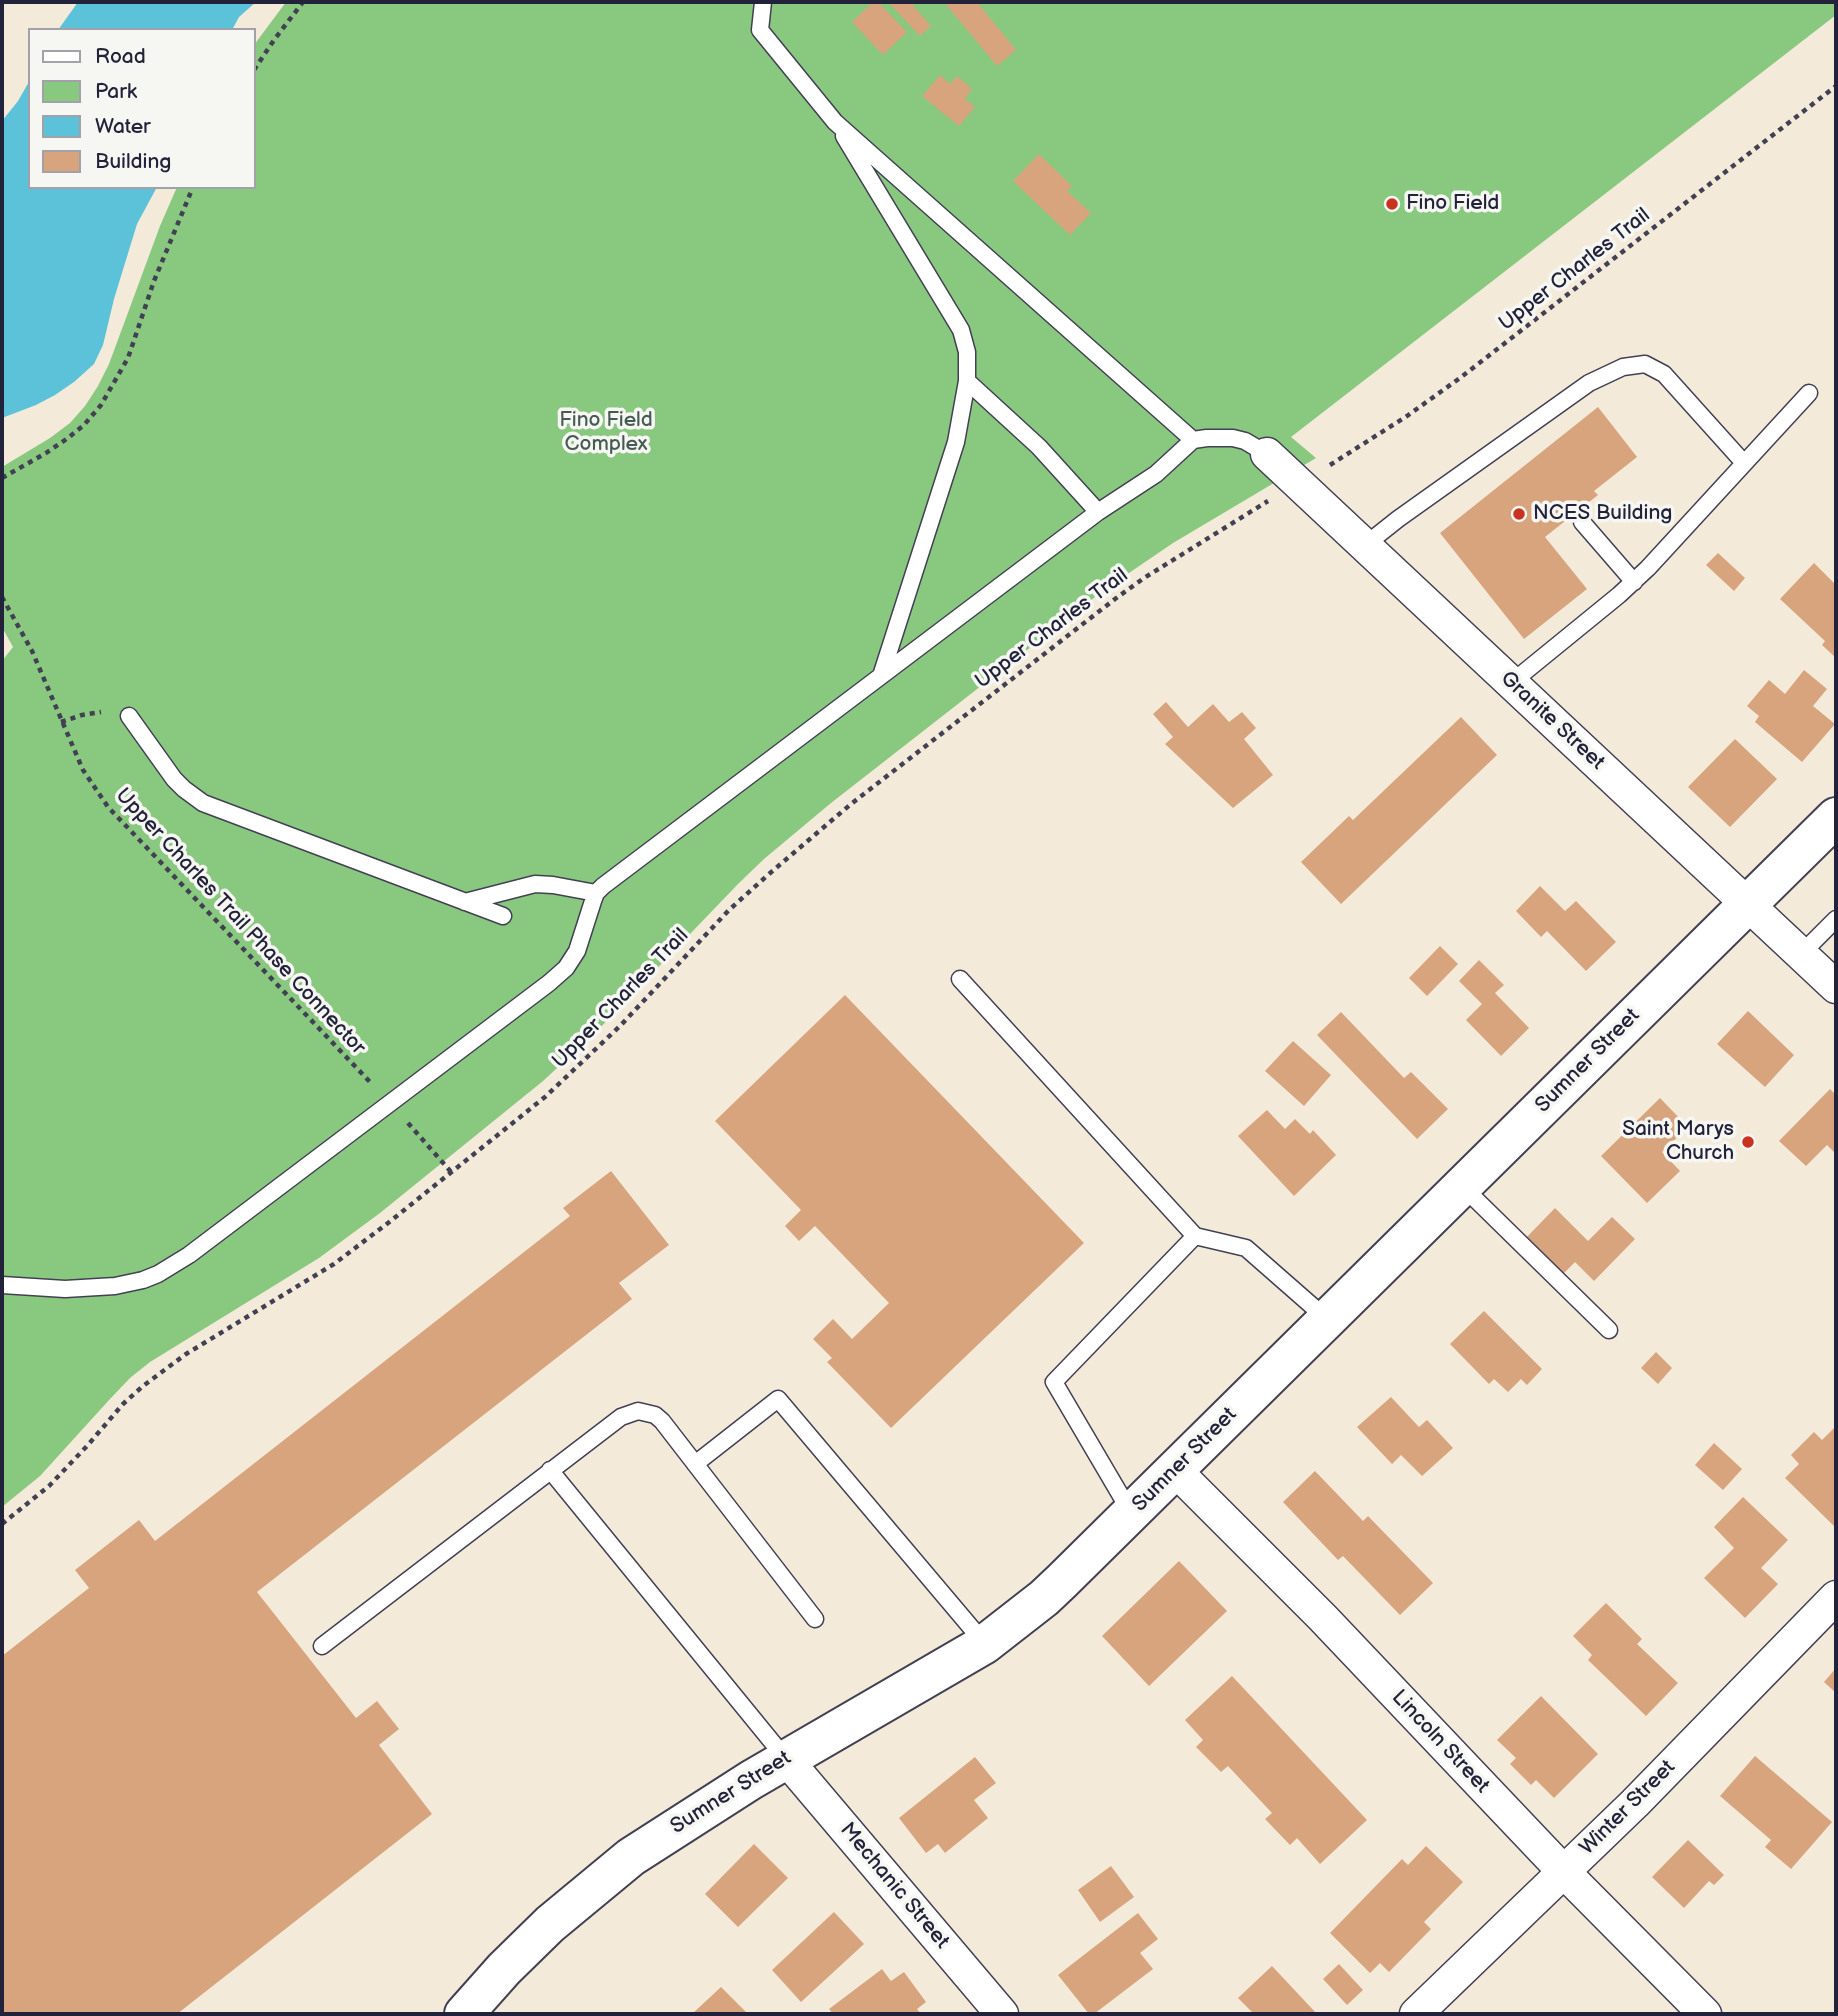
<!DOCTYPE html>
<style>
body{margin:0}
#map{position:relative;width:1838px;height:2016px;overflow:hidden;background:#f4ead9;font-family:"Balsamiq Sans",sans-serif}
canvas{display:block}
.frame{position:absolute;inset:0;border:4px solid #22223b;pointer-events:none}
.legend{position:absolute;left:28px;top:28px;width:228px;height:161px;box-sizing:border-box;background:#f6f6f2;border:2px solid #a1a1a9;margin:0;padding:9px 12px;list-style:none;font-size:21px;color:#22223b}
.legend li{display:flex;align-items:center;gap:14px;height:35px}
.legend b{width:35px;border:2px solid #a1a1a9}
</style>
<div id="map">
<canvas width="1838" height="2016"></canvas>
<div class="frame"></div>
<ul class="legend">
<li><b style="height:9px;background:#fff"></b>Road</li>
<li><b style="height:19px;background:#89c87f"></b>Park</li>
<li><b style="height:19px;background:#5cc2d9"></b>Water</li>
<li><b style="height:19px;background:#d8a47d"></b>Building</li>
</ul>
</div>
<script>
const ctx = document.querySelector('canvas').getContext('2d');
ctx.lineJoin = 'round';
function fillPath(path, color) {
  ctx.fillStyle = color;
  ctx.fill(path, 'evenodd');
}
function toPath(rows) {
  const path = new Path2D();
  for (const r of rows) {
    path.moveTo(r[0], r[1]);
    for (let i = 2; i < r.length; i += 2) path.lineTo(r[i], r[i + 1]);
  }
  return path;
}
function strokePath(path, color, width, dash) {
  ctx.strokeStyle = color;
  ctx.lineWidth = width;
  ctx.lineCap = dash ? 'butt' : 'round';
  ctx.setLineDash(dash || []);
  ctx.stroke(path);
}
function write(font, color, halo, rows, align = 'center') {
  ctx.font = font + ' "Balsamiq Sans",sans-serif';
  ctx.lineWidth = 7;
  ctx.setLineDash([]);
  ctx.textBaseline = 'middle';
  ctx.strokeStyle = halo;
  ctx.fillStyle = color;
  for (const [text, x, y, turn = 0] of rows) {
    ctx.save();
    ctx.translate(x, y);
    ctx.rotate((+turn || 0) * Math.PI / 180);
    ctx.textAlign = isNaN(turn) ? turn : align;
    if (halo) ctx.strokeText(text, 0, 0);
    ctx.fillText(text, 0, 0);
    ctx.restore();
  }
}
fillPath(toPath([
 [286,2,1836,2,1836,15,1291,437,1316,458,1173,543,1104,590,831,803,764,859,738,884,595,1033,543,1081,380,1213,319,1258,150,1362,130,1378,110,1399,40,1476,2,1507,2,661,13,647,2,627,2,467,50,438,70,423,85,406,98,386,109,364,160,226,177,187,254,187,254,45]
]), '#89c87f');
fillPath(toPath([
 [78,2,256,2,239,17,232,30,58,30],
 [30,80,30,187,157,187,137,224,114,299,103,345,94,364,74,382,55,395,36,405,2,418,2,121,18,101]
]), '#5cc2d9');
fillPath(toPath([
 [873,2,878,2,907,32,883,55,852,22],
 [888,2,910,2,931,26,920,36],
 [944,2,977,2,1016,50,997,66],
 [940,75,950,84,957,76,972,89,965,99,975,107,959,126,922,96],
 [1039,154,1072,186,1067,191,1091,213,1070,235,1013,181],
 [1598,407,1637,457,1594,491,1598,495,1545,537,1587,589,1524,639,1440,533],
 [1718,553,1745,578,1734,591,1706,565],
 [1814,563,1836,585,1836,658,1822,645,1825,641,1780,599],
 [1804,670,1827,689,1813,706,1835,724,1802,762,1755,722,1759,716,1747,706,1769,680,1785,694],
 [1166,702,1188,727,1213,704,1229,722,1242,712,1256,728,1244,739,1273,775,1233,808,1165,744,1173,737,1153,714],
 [1461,717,1497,755,1341,904,1301,862,1349,816,1353,820],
 [1735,739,1777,779,1730,827,1688,787],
 [1540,886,1565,911,1576,901,1616,942,1586,971,1547,931,1541,937,1516,911],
 [1440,946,1458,964,1427,996,1409,978],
 [1479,960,1504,985,1495,993,1529,1028,1501,1056,1466,1020,1482,1004,1459,981],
 [845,995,1084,1243,891,1428,827,1362,832,1358,813,1339,833,1319,852,1339,889,1303,815,1226,799,1241,785,1226,801,1210,715,1121],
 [1748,1011,1794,1055,1765,1087,1717,1044],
 [1341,1012,1404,1078,1411,1072,1448,1109,1417,1139,1317,1035],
 [1293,1041,1331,1075,1304,1106,1265,1071],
 [1830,1089,1836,1095,1836,1154,1827,1145,1806,1166,1779,1141],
 [1660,1098,1688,1127,1662,1152,1680,1171,1647,1203,1601,1156],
 [1267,1110,1285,1129,1295,1119,1310,1134,1313,1130,1336,1155,1294,1196,1238,1136],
 [611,1171,669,1245,619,1283,632,1299,257,1592,356,1718,377,1701,399,1729,379,1745,432,1814,177,2014,2,2014,2,1656,89,1588,75,1570,139,1520,155,1541,570,1216,563,1208],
 [1555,1208,1588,1241,1612,1217,1635,1239,1594,1281,1575,1262,1562,1275,1525,1239],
 [1484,1311,1542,1369,1527,1385,1521,1379,1508,1392,1494,1379,1489,1384,1450,1344],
 [1656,1352,1672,1368,1658,1384,1641,1368],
 [1391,1397,1419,1427,1427,1420,1453,1448,1422,1476,1401,1455,1392,1464,1357,1427],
 [1836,1426,1836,1523,1834,1526,1785,1478,1799,1464,1791,1455,1814,1432,1822,1440],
 [1714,1443,1742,1469,1723,1490,1695,1465],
 [1315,1471,1363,1521,1368,1516,1433,1583,1400,1615,1343,1556,1338,1560,1283,1502],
 [1743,1497,1788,1540,1761,1568,1778,1584,1745,1618,1704,1578,1734,1548,1714,1527],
 [1179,1561,1227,1611,1149,1686,1102,1636],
 [1606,1603,1642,1639,1637,1644,1678,1683,1646,1716,1588,1660,1592,1655,1573,1636],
 [1836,1668,1836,1693,1824,1682],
 [1232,1676,1367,1820,1320,1864,1297,1838,1290,1845,1265,1819,1272,1813,1228,1766,1221,1772,1196,1747,1203,1740,1185,1720],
 [1541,1696,1598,1754,1554,1798,1536,1780,1531,1785,1510,1764,1516,1758,1497,1740],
 [1755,1756,1832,1822,1791,1869,1765,1847,1771,1840,1720,1796],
 [975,1757,996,1783,974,1800,988,1818,945,1853,938,1844,926,1853,899,1818],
 [1688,1840,1724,1875,1714,1885,1709,1881,1684,1908,1652,1877],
 [754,1844,788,1878,738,1927,705,1894],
 [1426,1846,1463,1882,1424,1922,1431,1929,1389,1972,1380,1963,1370,1973,1330,1933,1402,1859,1408,1865],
 [1111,1866,1134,1897,1100,1922,1078,1890],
 [834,1912,864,1944,801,2002,772,1970],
 [1138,1913,1158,1939,1140,1953,1153,1969,1094,2014,1089,2014,1058,1975],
 [1339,1964,1363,1990,1347,2005,1323,1979],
 [1272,1966,1317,2014,1254,2014,1238,1998],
 [882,1969,891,1981,904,1972,926,2002,917,2009,921,2014,833,2014,829,2009],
 [721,1987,748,2014,692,2014]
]), '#d8a47d');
const service = toPath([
 [763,2,760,30,835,122,1193,440],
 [844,136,961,330,967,352,967,381,956,442,881,676],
 [967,381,1039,447,1098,512],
 [1582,522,1634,582],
 [1364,546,1398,519,1589,383,1623,367,1645,364,1664,374,1744,463],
 [1511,683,1619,595,1648,568,1809,393],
 [129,716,174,779,184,789,203,803,503,916],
 [465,902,535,884,553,885,596,893],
 [1801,954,1836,919],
 [960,979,1195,1236],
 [1462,1186,1609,1330],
 [2,1285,65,1289,115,1286,143,1280,158,1274,189,1255,549,983,566,968,577,951,593,901,596,893,603,886,1098,512,1156,474,1193,440,1207,438,1233,438,1245,441,1267,454],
 [695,1464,778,1399,985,1644],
 [550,1470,786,1759],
 [1131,1513,1054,1382,1195,1236,1246,1248,1327,1319],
 [322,1646,621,1417,638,1411,655,1415,662,1421,815,1619]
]);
const minor = toPath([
 [1267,454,1836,987],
 [1175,1470,1323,1618,1564,1872,1705,2014],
 [786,1759,1002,2014],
 [1416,2014,1635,1803,1836,1597]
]);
const tertiary = toPath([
 [464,2014,504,1969,550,1924,631,1857,751,1780,985,1644,1044,1598,1062,1581,1836,817]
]);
strokePath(service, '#424053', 19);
strokePath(minor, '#424053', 35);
strokePath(tertiary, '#424053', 42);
strokePath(toPath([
 [254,70,274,40,303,2],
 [1330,465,1407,416,1460,378,1836,86],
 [2,478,46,453,68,438,84,425,101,405,128,358,154,281,193,187],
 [2,597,32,651,83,770,108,807,371,1083],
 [61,722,82,715,101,712],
 [408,1123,451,1172],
 [2,1524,49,1486,87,1446,123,1404,143,1386,186,1354,334,1264,388,1223,545,1097,620,1026,729,910,769,874,851,804,1115,599,1144,578,1268,501]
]), '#424053', 4.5, [5, 5]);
strokePath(service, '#fff', 16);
strokePath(minor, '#fff', 32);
strokePath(tertiary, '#fff', 38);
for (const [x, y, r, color] of [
 [1392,204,7,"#c8321e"],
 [1519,514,7,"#c8321e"],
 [1748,1142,7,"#c8321e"]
]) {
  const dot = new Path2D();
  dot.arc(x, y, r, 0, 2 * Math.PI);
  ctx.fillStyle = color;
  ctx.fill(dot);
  strokePath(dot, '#f6f6f2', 2.5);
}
write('21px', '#22223b', '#f6f6f2', [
 ["Fino Field",1406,204],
 ["NCES Building",1533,514],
 ["Saint Marys",1734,1130,"right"],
 ["Church",1734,1154,"right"]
], 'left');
write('21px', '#22223b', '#f6f6f2', [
 ["Upper Charles Trail",1575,270,-38],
 ["Upper Charles Trail",1052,629,-37],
 ["Granite Street",1552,721,43],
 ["Upper Charles Trail Phase Connector",240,922,47],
 ["Upper Charles Trail",621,999,-46],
 ["Sumner Street",1588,1061,-45],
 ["Sumner Street",1185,1460,-45],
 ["Lincoln Street",1440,1742,47],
 ["Sumner Street",731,1793,-32],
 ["Winter Street",1628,1808,-45],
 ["Mechanic Street",894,1886,50]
]);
write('21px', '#465c53', '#f6f6f2', [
 ["Fino Field",606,421],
 ["Complex",606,445]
]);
</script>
